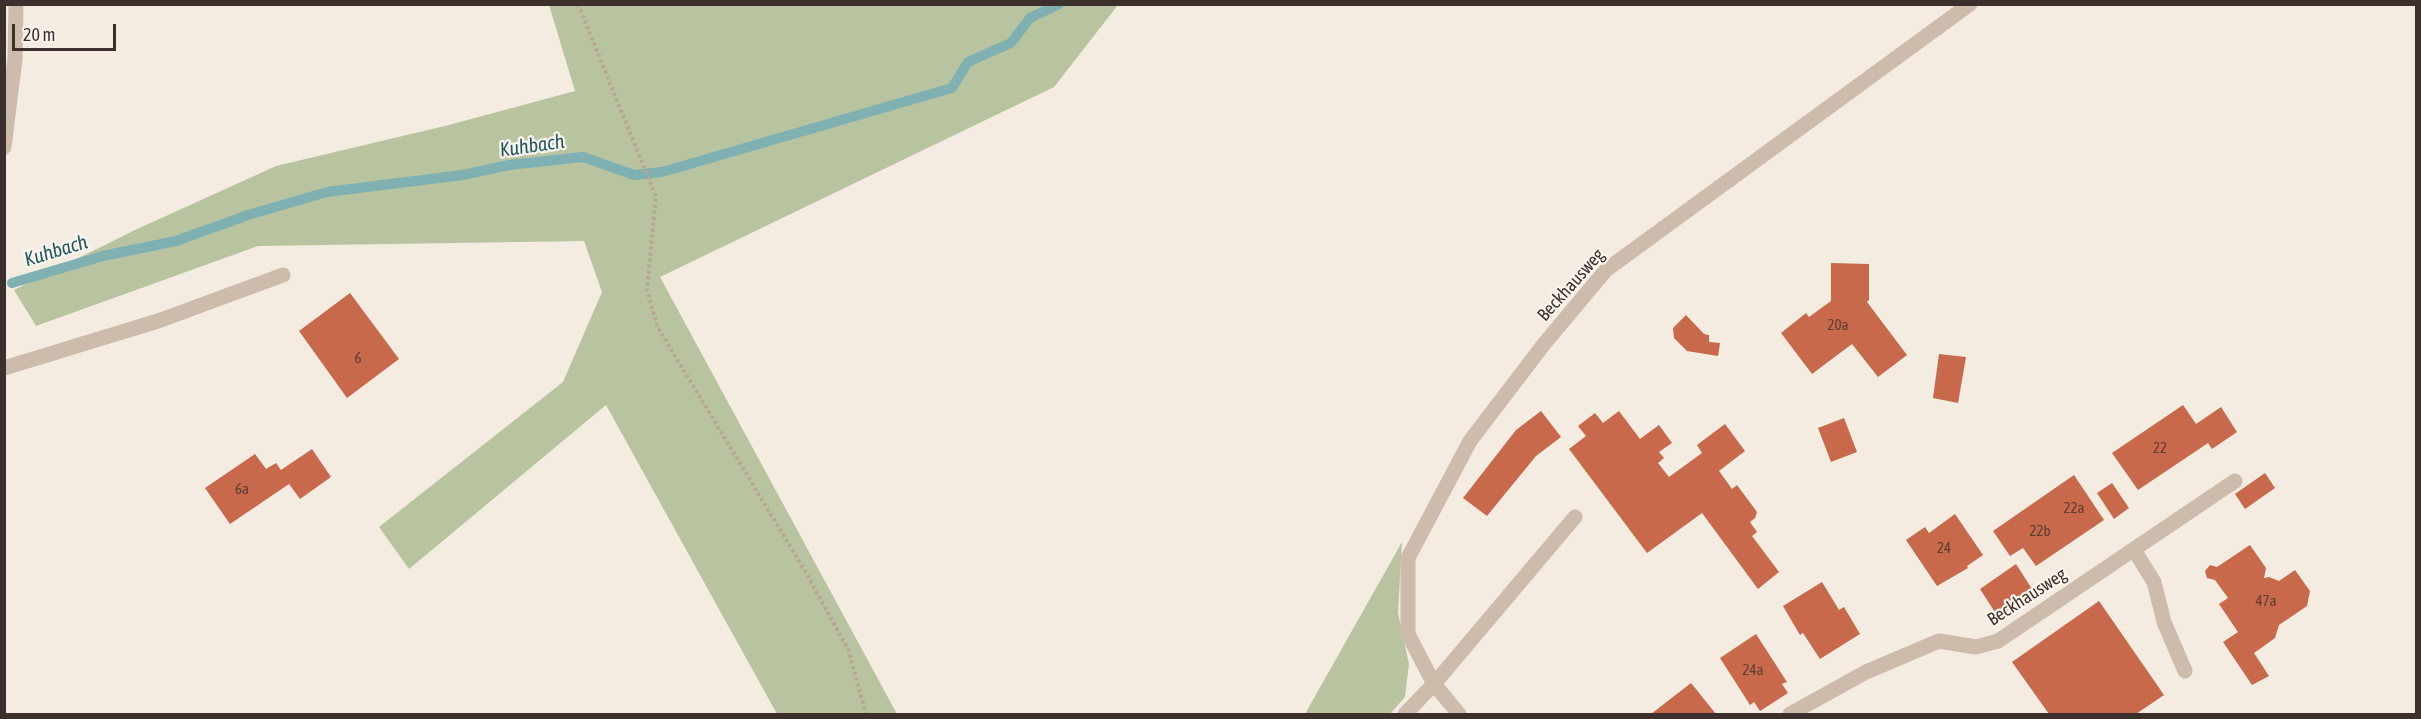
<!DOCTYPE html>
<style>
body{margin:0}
#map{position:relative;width:2421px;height:719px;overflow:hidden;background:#f4ebe1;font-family:"Asap Condensed",sans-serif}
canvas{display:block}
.frame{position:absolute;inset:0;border:6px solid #3b302b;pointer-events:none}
.scale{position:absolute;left:12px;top:24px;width:104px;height:27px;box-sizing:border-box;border:3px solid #3b302b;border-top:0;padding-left:8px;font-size:18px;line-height:21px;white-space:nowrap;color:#3b302b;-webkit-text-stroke:4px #fbf5ee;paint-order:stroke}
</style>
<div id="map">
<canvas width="2421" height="719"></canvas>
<div class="frame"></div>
<div class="scale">20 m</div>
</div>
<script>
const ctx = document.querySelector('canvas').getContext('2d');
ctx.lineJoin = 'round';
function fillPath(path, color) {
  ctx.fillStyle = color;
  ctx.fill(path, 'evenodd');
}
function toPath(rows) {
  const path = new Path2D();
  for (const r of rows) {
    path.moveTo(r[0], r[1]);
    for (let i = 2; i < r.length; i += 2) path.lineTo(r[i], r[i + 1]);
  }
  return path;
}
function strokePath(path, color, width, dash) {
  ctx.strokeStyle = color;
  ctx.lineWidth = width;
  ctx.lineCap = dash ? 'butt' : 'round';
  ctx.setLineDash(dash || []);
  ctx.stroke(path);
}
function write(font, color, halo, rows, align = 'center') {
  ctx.font = font + ' "Asap Condensed",sans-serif';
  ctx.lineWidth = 4.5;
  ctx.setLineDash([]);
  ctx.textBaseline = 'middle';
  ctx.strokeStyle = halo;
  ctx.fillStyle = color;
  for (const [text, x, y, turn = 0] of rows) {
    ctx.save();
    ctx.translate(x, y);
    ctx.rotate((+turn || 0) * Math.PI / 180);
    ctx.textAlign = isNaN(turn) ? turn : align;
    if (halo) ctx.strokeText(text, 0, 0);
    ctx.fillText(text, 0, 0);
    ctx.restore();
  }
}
fillPath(toPath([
 [549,5,1118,5,1054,87,660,277,897,714,777,714,606,405,409,569,379,527,563,382,602,292,584,241,258,246,36,326,14,290,135,230,276,166,449,125,575,91],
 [1402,542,1398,613,1409,664,1405,697,1390,714,1305,714]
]), '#b8c4a0');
strokePath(toPath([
 [12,283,103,256,176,241,248,215,327,192,463,175,509,165,583,157,634,175,662,172,952,88,968,62,1011,43,1030,18,1059,4]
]), '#7fb0b2', 10);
fillPath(toPath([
 [1831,263,1869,264,1869,300,1867,302,1907,355,1878,377,1852,344,1812,374,1781,333,1806,313,1809,317,1831,301],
 [350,293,399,359,347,398,299,331],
 [1686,315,1704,334,1709,335,1709,342,1720,343,1718,356,1687,351,1674,338,1673,328],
 [1939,354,1966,357,1958,403,1933,398],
 [2183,405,2196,424,2221,407,2237,432,2212,449,2208,443,2138,490,2112,453],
 [1541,411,1561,437,1536,456,1487,516,1463,498,1516,430],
 [1619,411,1640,439,1659,425,1672,443,1659,452,1664,458,1658,463,1669,477,1702,453,1697,445,1725,424,1745,451,1719,471,1732,489,1737,485,1757,512,1755,518,1750,522,1757,532,1752,536,1779,572,1758,589,1702,513,1647,553,1569,449,1586,436,1578,426,1595,413,1603,423],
 [1844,418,1857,452,1831,462,1818,428],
 [312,449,331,477,300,499,289,484,230,524,205,488,255,454,266,469,276,463,281,470],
 [2265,473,2275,488,2245,509,2235,494],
 [2074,475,2104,520,2036,566,2023,548,2010,556,1993,531],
 [2112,483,2129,508,2114,519,2097,493],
 [1955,514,1983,555,1967,566,1968,568,1937,586,1906,540,1925,527,1929,533],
 [2250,545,2266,568,2264,578,2269,577,2279,581,2295,570,2310,591,2307,606,2279,625,2275,638,2254,653,2269,676,2252,685,2223,642,2238,632,2219,604,2228,598,2215,580,2207,578,2205,571,2210,565,2217,567],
 [2016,564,2034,592,1998,617,1980,589],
 [1822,582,1839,610,1844,607,1860,634,1820,659,1803,633,1800,635,1783,606],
 [2099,601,2164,695,2136,714,2049,714,2012,662],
 [1756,634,1787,682,1782,684,1788,693,1760,711,1754,702,1750,705,1720,658],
 [1691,683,1716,714,1651,714]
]), '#c8694b');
strokePath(toPath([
 [578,4,656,197,647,289,657,326,802,566,848,649,866,714]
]), '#b9a596', 4, [3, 3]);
strokePath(toPath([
 [4,368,158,321,283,275],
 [2134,550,2154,582,2164,622,2185,671],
 [1434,684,1408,634,1408,558,1470,441,1544,344,1606,270,1970,4]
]), '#cdbbac', 15);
strokePath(toPath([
 [4,147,15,59,16,4],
 [1434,684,1459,714],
 [1405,714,1434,684,1575,517],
 [1790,714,1866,672,1939,641,1976,647,1998,641,2235,481]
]), '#cdbbac', 15);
write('15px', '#5e3e33', null, [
 ["20a",1838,325],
 ["6",358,358],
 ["22",2160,448],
 ["6a",242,489],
 ["22a",2074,508],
 ["22b",2040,531],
 ["24",1944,548],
 ["47a",2266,601],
 ["24a",1753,670]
]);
write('18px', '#3b302b', '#fbf5ee', [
 ["Beckhausweg",1571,285,-48],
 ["Beckhausweg",2027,597,-33]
]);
write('italic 20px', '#1f5a5e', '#fbf5ee', [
 ["Kuhbach",532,146,-8],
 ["Kuhbach",56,251,-17]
]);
</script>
